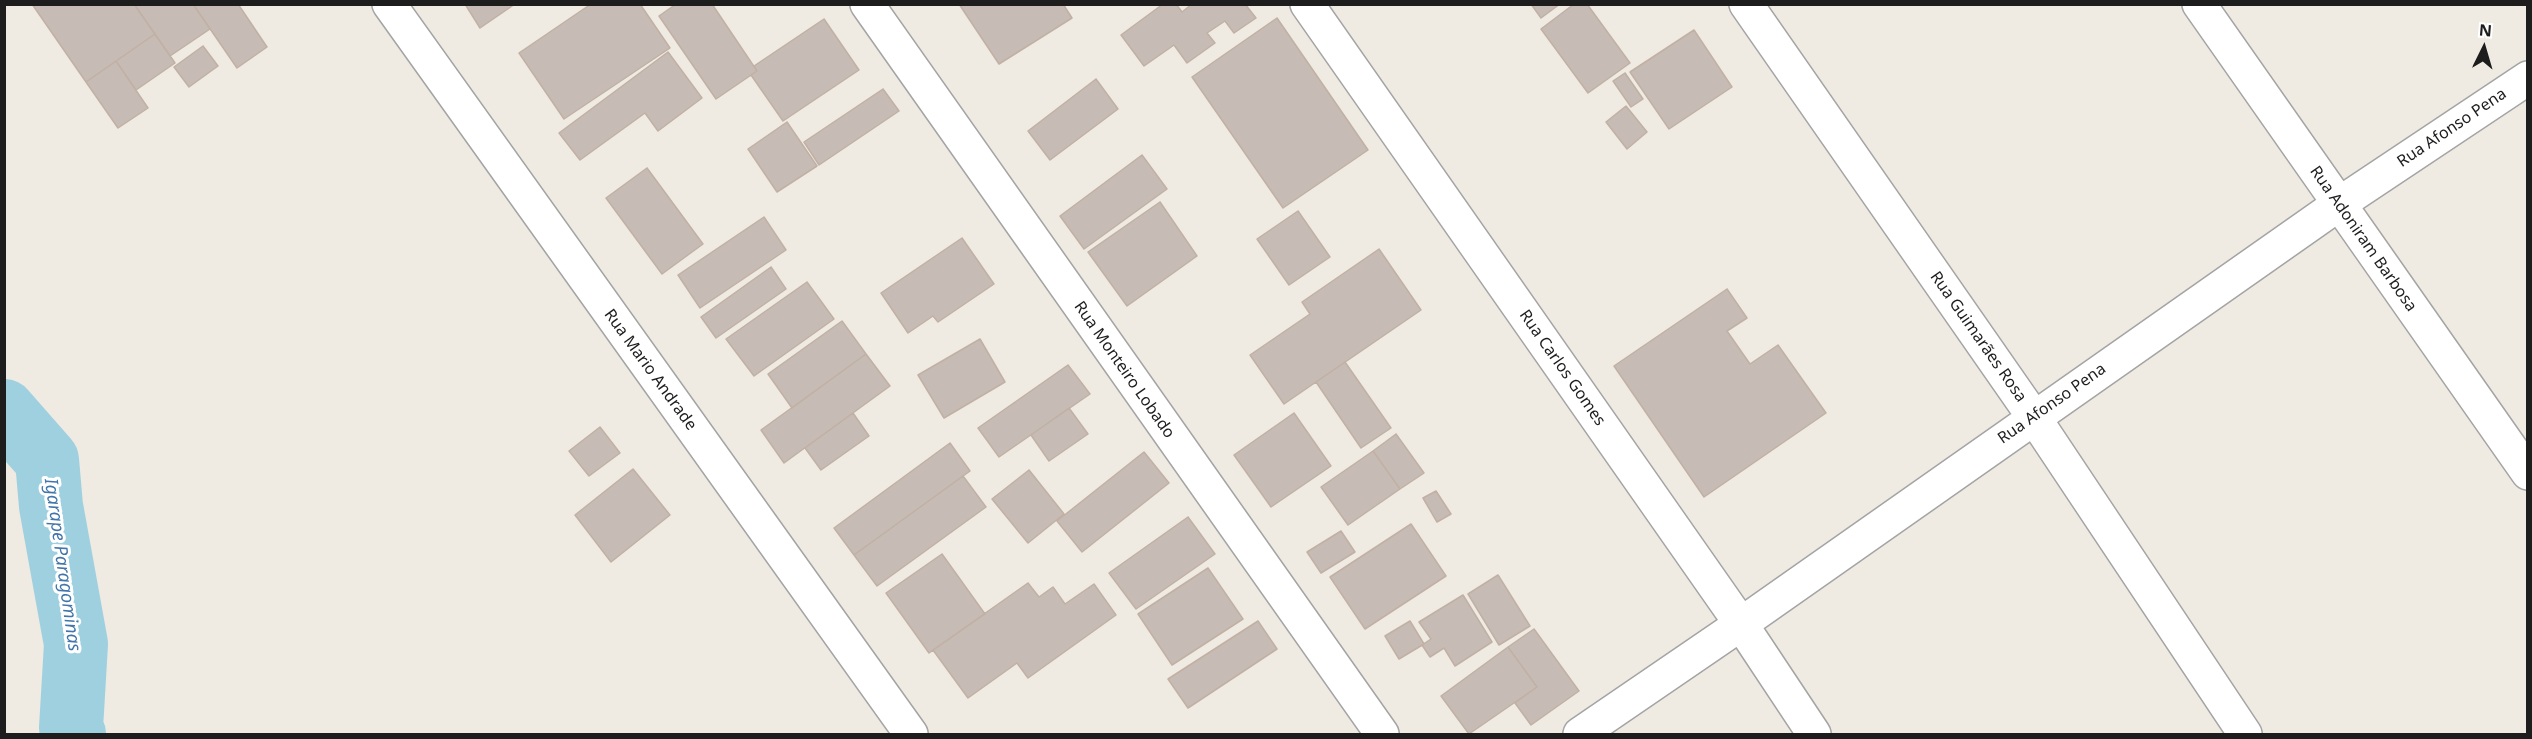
<!DOCTYPE html>
<meta charset="utf-8">
<style>
body{margin:0}
#map{position:relative;width:2532px;height:739px;overflow:hidden;background:#efeae2;font-family:"Noto Sans",sans-serif}
canvas{display:block}
.frame{position:absolute;inset:0;border:6px solid #1d1d1d;pointer-events:none}
.north{position:absolute;left:2454px;top:18px;width:60px;height:60px;-webkit-text-stroke:4px #fff;paint-order:stroke;rotate:5deg;font-size:16px;font-weight:700;line-height:24px;text-align:center;color:#1d1d1d}
.north::after{content:'';display:block;margin:auto;width:21px;height:27px;background:#1d1d1d;clip-path:polygon(50% 0,100% 100%,50% 72%,0 100%)}
</style>
<div id="map">
<canvas width="2532" height="739"></canvas>
<div class="frame"></div>
<div class="north">N</div>
</div>
<script>
const ctx = document.querySelector('canvas').getContext('2d');
ctx.lineJoin = 'round';
function toPath(rows) {
  const path = new Path2D();
  for (const r of rows) {
    path.moveTo(r[0], r[1]);
    for (let i = 2; i < r.length; i += 2) path.lineTo(r[i], r[i + 1]);
  }
  return path;
}
function strokePath(path, color, width, dash) {
  ctx.strokeStyle = color;
  ctx.lineWidth = width;
  ctx.lineCap = dash ? 'butt' : 'round';
  ctx.setLineDash(dash || []);
  ctx.stroke(path);
}
function fillPath(path, color) {
  ctx.fillStyle = color;
  ctx.fill(path, 'evenodd');
}
function write(font, color, halo, rows, align = 'center') {
  ctx.font = font + ' "Noto Sans",sans-serif';
  ctx.lineWidth = 6;
  ctx.setLineDash([]);
  ctx.textBaseline = 'middle';
  ctx.strokeStyle = halo;
  ctx.fillStyle = color;
  for (const [text, x, y, turn = 0] of rows) {
    ctx.save();
    ctx.translate(x, y);
    ctx.rotate((+turn || 0) * Math.PI / 180);
    ctx.textAlign = isNaN(turn) ? turn : align;
    if (halo) ctx.strokeText(text, 0, 0);
    ctx.fillText(text, 0, 0);
    ctx.restore();
  }
}
strokePath(toPath([
 [4,411,47,460,51,506,76,644,71,728,74,734]
]), '#9fd0df', 64);
const building = toPath([
 [32,4,134,4,155,34,86,82,32,4],
 [134,4,193,4,210,29,170,56,134,4],
 [193,4,238,4,267,47,237,68,193,4],
 [465,4,515,4,480,28,465,4],
 [591,4,640,4,670,48,564,119,519,53,591,4],
 [676,4,712,4,757,71,716,99,659,16,676,4],
 [959,4,1063,4,1072,18,999,64,959,4],
 [1163,4,1176,4,1182,12,1192,4,1245,4,1256,18,1234,33,1225,21,1207,33,1215,43,1187,63,1174,45,1144,66,1121,35,1163,4],
 [1531,4,1560,4,1541,18,1531,4],
 [1574,4,1587,4,1630,63,1588,93,1541,29,1574,4],
 [1277,18,1368,150,1283,208,1192,77,1277,18],
 [824,19,859,70,783,121,751,75,757,71,754,66,824,19],
 [1694,30,1732,87,1669,129,1630,72,1694,30],
 [155,34,175,63,136,90,116,61,155,34],
 [203,46,218,66,189,87,174,67,203,46],
 [668,52,702,98,658,131,645,113,580,160,559,133,668,52],
 [116,61,148,108,118,128,86,82,116,61],
 [1625,73,1643,99,1631,107,1613,81,1625,73],
 [1096,79,1118,109,1050,160,1028,131,1096,79],
 [883,89,899,111,819,165,804,142,883,89],
 [1626,106,1647,132,1627,149,1606,122,1626,106],
 [787,122,817,166,777,192,748,149,787,122],
 [1142,155,1167,189,1084,249,1060,216,1142,155],
 [647,168,703,244,662,274,606,198,647,168],
 [1160,202,1197,256,1127,306,1088,252,1160,202],
 [1298,211,1330,257,1289,285,1257,239,1298,211],
 [764,217,786,250,700,308,678,275,764,217],
 [962,238,994,284,938,322,933,316,908,333,881,293,962,238],
 [1379,249,1421,310,1284,404,1250,355,1310,314,1302,302,1379,249],
 [771,267,786,289,716,338,701,317,771,267],
 [807,282,834,319,754,376,726,339,807,282],
 [1727,289,1747,318,1727,331,1750,364,1778,345,1826,413,1704,497,1614,366,1727,289],
 [842,321,866,354,792,408,768,374,842,321],
 [980,339,1005,382,944,418,918,375,980,339],
 [866,354,890,386,784,463,761,430,866,354],
 [1345,362,1391,428,1361,448,1316,382,1345,362],
 [1068,365,1090,394,999,457,978,428,1068,365],
 [1069,408,1088,434,1049,461,1031,435,1069,408],
 [853,413,869,436,821,470,805,448,853,413],
 [1294,413,1331,466,1271,507,1234,455,1294,413],
 [600,427,620,453,589,476,569,451,600,427],
 [1396,434,1424,473,1400,489,1373,451,1396,434],
 [950,443,970,471,854,555,834,528,950,443],
 [1373,451,1400,489,1348,525,1321,487,1373,451],
 [1144,452,1169,483,1082,552,1057,521,1144,452],
 [633,469,670,515,611,562,575,515,633,469],
 [1029,470,1064,514,1028,543,992,499,1029,470],
 [963,476,986,507,877,586,854,555,963,476],
 [1436,491,1451,514,1437,522,1423,498,1436,491],
 [1188,517,1215,554,1136,609,1109,573,1188,517],
 [1411,524,1446,576,1365,629,1330,577,1411,524],
 [1341,531,1355,552,1321,573,1307,552,1341,531],
 [942,554,985,614,929,653,886,593,942,554],
 [1208,568,1243,619,1172,665,1138,614,1208,568],
 [1498,575,1530,626,1499,645,1468,594,1498,575],
 [1028,583,1039,597,1053,587,1065,604,1094,584,1116,615,1028,678,1017,663,968,698,933,650,1028,583],
 [1463,595,1492,642,1455,666,1444,648,1430,657,1422,645,1431,639,1419,622,1463,595],
 [1258,621,1277,649,1188,708,1168,679,1258,621],
 [1410,621,1424,644,1399,659,1385,636,1410,621],
 [1534,629,1579,691,1531,725,1515,703,1537,687,1508,647,1534,629],
 [1508,647,1537,687,1469,734,1441,696,1508,647]
]);
fillPath(building, '#c6bcb5');
strokePath(building, '#c1b0a3', 1.5);
const minor = toPath([
 [389,4,911,734],
 [867,4,1382,734],
 [1307,4,1741,624,1814,734],
 [1746,4,2033,416,2245,734],
 [2199,4,2528,473],
 [1580,734,1741,624,2339,204,2528,78]
]);
strokePath(minor, '#a4a4a4', 36);
strokePath(minor, '#fff', 33);
write('16px', '#1d1d1d', '#fff', [
 ["Rua Afonso Pena",2452,128,-34],
 ["Rua Adoniram Barbosa",2363,239,55],
 ["Rua Guimarães Rosa",1978,337,55],
 ["Rua Carlos Gomes",1562,368,55],
 ["Rua Mario Andrade",650,370,54],
 ["Rua Monteiro Lobado",1124,370,55],
 ["Rua Afonso Pena",2052,404,-35]
]);
write('italic 18px', '#4275a9', '#fff', [
 ["Igarape Paragominas",62,565,82]
]);
</script>
